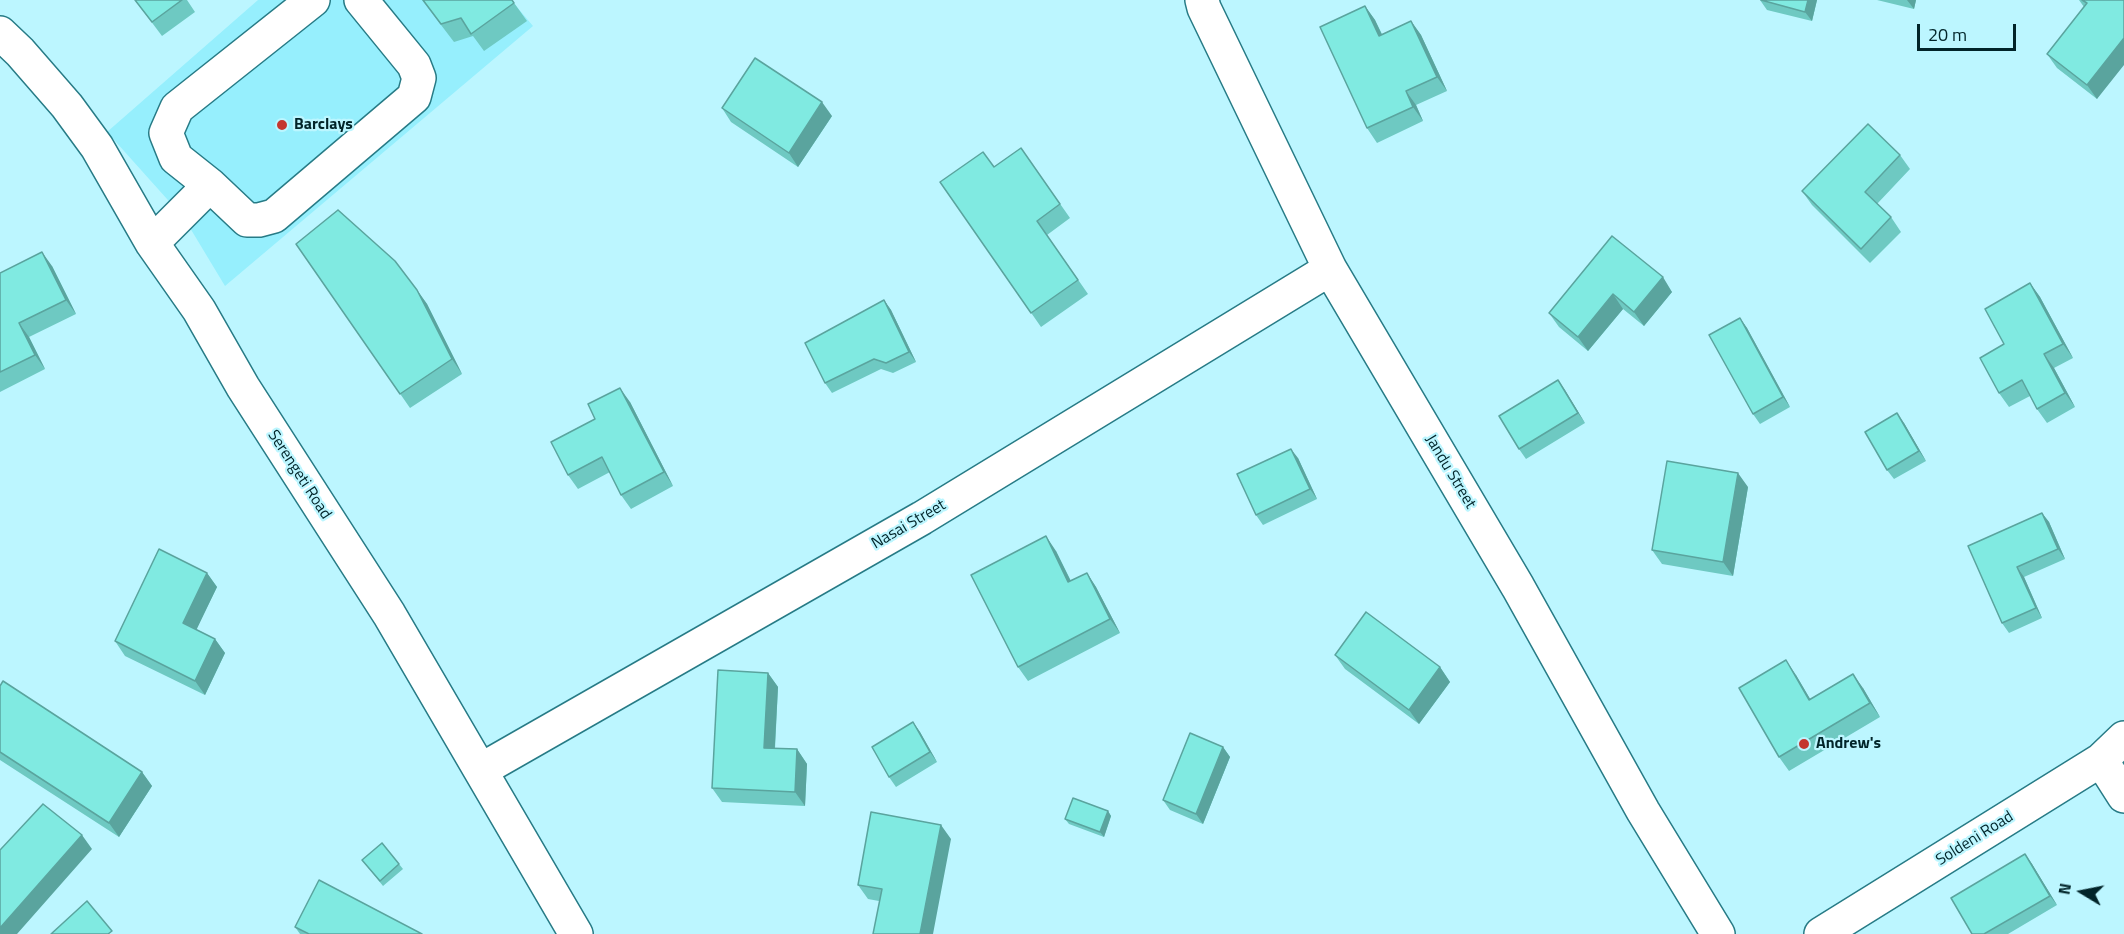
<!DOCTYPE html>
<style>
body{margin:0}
#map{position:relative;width:2124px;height:934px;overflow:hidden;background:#bcf6ff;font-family:"Titillium Web",sans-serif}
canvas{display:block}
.north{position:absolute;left:2052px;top:862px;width:60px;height:60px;-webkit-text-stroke:4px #bcf6ff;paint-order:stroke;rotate:280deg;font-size:16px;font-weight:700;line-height:24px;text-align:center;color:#012429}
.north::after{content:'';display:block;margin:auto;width:21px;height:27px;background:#012429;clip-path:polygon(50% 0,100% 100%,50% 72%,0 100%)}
.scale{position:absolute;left:1917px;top:24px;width:99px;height:27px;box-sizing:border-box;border:3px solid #012429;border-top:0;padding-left:8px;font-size:18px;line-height:21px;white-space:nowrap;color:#012429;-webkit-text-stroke:4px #bcf6ff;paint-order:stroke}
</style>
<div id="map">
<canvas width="2124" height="934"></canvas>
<div class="north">N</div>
<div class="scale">20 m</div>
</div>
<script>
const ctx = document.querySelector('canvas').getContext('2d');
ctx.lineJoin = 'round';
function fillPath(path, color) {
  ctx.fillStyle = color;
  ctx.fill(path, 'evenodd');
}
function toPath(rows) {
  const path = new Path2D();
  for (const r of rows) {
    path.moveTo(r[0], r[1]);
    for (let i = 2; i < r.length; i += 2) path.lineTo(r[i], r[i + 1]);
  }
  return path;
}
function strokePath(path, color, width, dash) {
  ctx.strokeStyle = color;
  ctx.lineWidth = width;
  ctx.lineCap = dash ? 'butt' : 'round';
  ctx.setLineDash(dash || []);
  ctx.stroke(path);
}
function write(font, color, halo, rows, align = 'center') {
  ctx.font = font + ' "Titillium Web",sans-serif';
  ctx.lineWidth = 4.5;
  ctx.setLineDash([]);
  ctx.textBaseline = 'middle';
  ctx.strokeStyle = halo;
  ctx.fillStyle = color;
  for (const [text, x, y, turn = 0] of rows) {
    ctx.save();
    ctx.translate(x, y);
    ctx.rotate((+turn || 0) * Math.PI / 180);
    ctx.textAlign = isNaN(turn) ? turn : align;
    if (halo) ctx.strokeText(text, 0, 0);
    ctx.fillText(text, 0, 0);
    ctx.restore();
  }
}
fillPath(toPath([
 [258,0,511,0,533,26,225,286,184,218,107,132]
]), '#96effd');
const minor = toPath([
 [313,0,177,108,166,133,176,158,210,185,247,220,259,220,274,216,414,97,419,78,414,65,361,0],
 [1202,0,1204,8,1330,269,1518,587,1643,811,1718,934],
 [0,33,20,52,67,106,97,147,152,243,199,310,243,387,389,614,576,934],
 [152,243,210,185],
 [2101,760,2124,796],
 [481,770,922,518,1330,269],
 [1821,934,2101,760,2124,738]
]);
strokePath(minor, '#277b86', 36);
strokePath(minor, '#fff', 33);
fillPath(toPath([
 [135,0,187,0,195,12,162,36],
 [422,0,512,0,527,21,484,51,473,36,454,42],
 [1760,0,1817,0,1812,21,1767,10],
 [1877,0,1916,0,1914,9],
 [2079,0,2124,0,2097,99,2057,68,2047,54,2084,7],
 [1365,6,1375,20,1382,34,1411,21,1421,35,1447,91,1416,105,1423,121,1377,143,1367,128],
 [722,108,832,116,798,167,731,122],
 [1021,148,1070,218,1047,235,1088,294,1041,327,940,182,994,167],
 [1900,155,1910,169,1877,204,1891,217,1901,232,1870,263,1812,205,1802,191],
 [1612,236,1672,292,1644,326,1623,309,1588,351,1559,327,1549,313],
 [296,244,417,290,427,304,462,374,410,408],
 [52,266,76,314,29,337,45,369,0,392,0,273],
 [2030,283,2040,297,2073,358,2054,368,2075,407,2047,423,2037,409,2030,396,2009,407,1999,393,2004,344],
 [884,300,891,310,916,362,893,373,881,369,832,393,825,383],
 [1740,318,1747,328,1790,407,1760,424,1753,414],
 [1558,380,1585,423,1526,459,1519,449],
 [630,402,673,486,631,509,621,495,610,472,578,489,568,475],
 [1904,423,1926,461,1894,479,1887,470],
 [1298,458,1317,499,1263,525,1256,515],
 [1748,487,1733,576,1662,564,1652,550],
 [2042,513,2049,522,2065,559,2024,577,2042,618,2009,633,2002,623,1968,546],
 [1056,551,1071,581,1087,573,1096,587,1120,633,1028,681,1018,667],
 [207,573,217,587,196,629,215,639,225,653,205,695,125,656,115,641],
 [1335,655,1440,667,1450,682,1419,724,1345,669],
 [768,673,778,687,775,749,797,749,807,764,805,806,722,802,712,788],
 [1796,675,1810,699,1863,688,1880,717,1789,771,1779,757],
 [0,686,142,772,152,786,119,837,0,760],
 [913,722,920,732,937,762,896,787,889,777],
 [1223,747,1230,757,1203,824,1170,810,1163,800],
 [1108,811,1111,816,1104,837,1069,824,1065,819],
 [951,839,879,901,868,899,858,885],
 [2025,854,2032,864,2057,905,2008,934,1972,934],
 [362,860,399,864,403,869,383,886],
 [295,927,422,934,300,934]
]), '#6ec9c2');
fillPath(toPath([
 [1808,0,1817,0,1812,21,1805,12],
 [1907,0,1916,0,1914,9],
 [1365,6,1375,20,1389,50,1379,36],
 [1411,21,1421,35,1447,91,1437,77],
 [2124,38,2124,65,2097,99,2087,85],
 [1406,91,1416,105,1423,121,1413,107],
 [822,102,832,116,798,167,789,153],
 [42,252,52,266,76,314,66,300],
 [1663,277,1672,292,1644,326,1634,312],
 [2030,283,2040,297,2073,358,2063,344],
 [417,290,427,304,462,374,452,359],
 [1613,294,1623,309,1588,351,1578,337],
 [884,300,891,310,916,362,909,352],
 [1740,318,1747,328,1790,407,1783,397],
 [19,323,29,337,45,369,35,355],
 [2044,354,2054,368,2075,407,2065,393],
 [1558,380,1565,390,1585,423,1578,413],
 [620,388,630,402,673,486,664,472],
 [1897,413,1904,423,1926,461,1919,451],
 [1291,449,1298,458,1317,499,1310,489],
 [1738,473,1748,487,1733,576,1723,562],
 [2042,513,2049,522,2065,559,2058,549],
 [1046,536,1056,551,1078,596,1068,582],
 [2017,567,2024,577,2042,618,2036,608],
 [207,573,217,587,193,637,183,623],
 [1087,573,1096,587,1120,633,1110,619],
 [215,639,225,653,205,695,195,681],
 [1786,660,1796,675,1819,714,1809,700],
 [1440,667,1450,682,1419,724,1409,710],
 [768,673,778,687,774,762,764,748],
 [1853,674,1863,688,1880,717,1870,703],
 [913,722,920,732,937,762,930,752],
 [1223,747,1230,757,1203,824,1196,814],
 [797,749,807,764,805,806,795,792],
 [142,772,152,786,119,837,109,823],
 [1108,811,1111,816,1104,837,1100,832],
 [941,825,951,839,933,934,920,934],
 [82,835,92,849,17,934,0,934,0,928],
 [2025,854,2032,864,2057,905,2050,896]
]), '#5aa49e');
const building = toPath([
 [135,0,182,0,152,22,135,0],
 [423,0,512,0,514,3,471,34,461,18,441,24,423,0],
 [1761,0,1808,0,1805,12,1761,0],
 [2082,0,2124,0,2124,38,2087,85,2047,54,2087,3,2082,0],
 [1365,6,1379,36,1411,21,1437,77,1406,91,1413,107,1367,128,1320,27,1365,6],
 [755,58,822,102,789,153,722,108,755,58],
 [1868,124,1900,155,1865,192,1891,217,1861,249,1802,191,1868,124],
 [1021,148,1060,204,1037,221,1078,280,1031,313,940,182,983,152,994,167,1021,148],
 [338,210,395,261,417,290,452,359,400,394,296,244,338,210],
 [1612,236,1663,277,1634,312,1613,294,1578,337,1549,313,1612,236],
 [42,252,66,300,19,323,35,355,0,372,0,273,42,252],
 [2030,283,2063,344,2044,354,2065,393,2037,409,2022,380,1999,393,1980,358,2004,344,1985,309,2030,283],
 [884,300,909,352,886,363,874,359,825,383,805,343,884,300],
 [1740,318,1783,397,1753,414,1709,335,1740,318],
 [1558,380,1578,413,1519,449,1499,416,1558,380],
 [620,388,664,472,621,495,602,457,568,475,551,442,595,419,588,404,620,388],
 [1897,413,1919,451,1887,470,1865,432,1897,413],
 [1291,449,1310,489,1256,515,1237,474,1291,449],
 [1667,461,1738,473,1723,562,1652,550,1667,461],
 [2042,513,2058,549,2017,567,2036,608,2002,623,1968,546,2042,513],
 [1046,536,1068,582,1087,573,1110,619,1018,667,971,575,1046,536],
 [159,549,207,573,183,623,215,639,195,681,115,641,159,549],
 [1366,612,1440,667,1409,710,1335,655,1366,612],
 [1786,660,1809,700,1853,674,1870,703,1779,757,1739,688,1786,660],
 [718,670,768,673,764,748,797,749,795,792,712,788,718,670],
 [3,681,142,772,109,823,0,752,0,686,3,681],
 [913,722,930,752,889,777,872,747,913,722],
 [1190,733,1223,747,1196,814,1163,800,1190,733],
 [1073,798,1108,811,1100,832,1065,819,1073,798],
 [43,804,82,835,0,928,0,850,43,804],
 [871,812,941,825,920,934,873,934,882,889,858,885,871,812],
 [382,843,399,864,380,881,362,860,382,843],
 [2025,854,2050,896,1984,934,1972,934,1951,898,2025,854],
 [319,880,422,934,309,934,295,927,319,880],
 [87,901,112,931,108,934,51,934,87,901]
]);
fillPath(building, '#80eae1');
strokePath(building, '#5aa49e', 1.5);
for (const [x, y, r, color] of [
 [282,125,6,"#c4362e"],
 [1804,744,6,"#c4362e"]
]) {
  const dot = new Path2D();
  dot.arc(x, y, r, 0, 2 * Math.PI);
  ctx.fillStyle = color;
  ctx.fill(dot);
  strokePath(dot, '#bcf6ff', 2);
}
write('bold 16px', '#012429', '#bcf6ff', [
 ["Barclays",294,125],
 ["Andrew's",1816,744]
], 'left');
write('16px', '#012429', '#bcf6ff', [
 ["Jandu Street",1450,472,59],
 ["Serengeti Road",299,475,57],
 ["Nasai Street",909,525,-30],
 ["Soldeni Road",1975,839,-32]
]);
</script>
